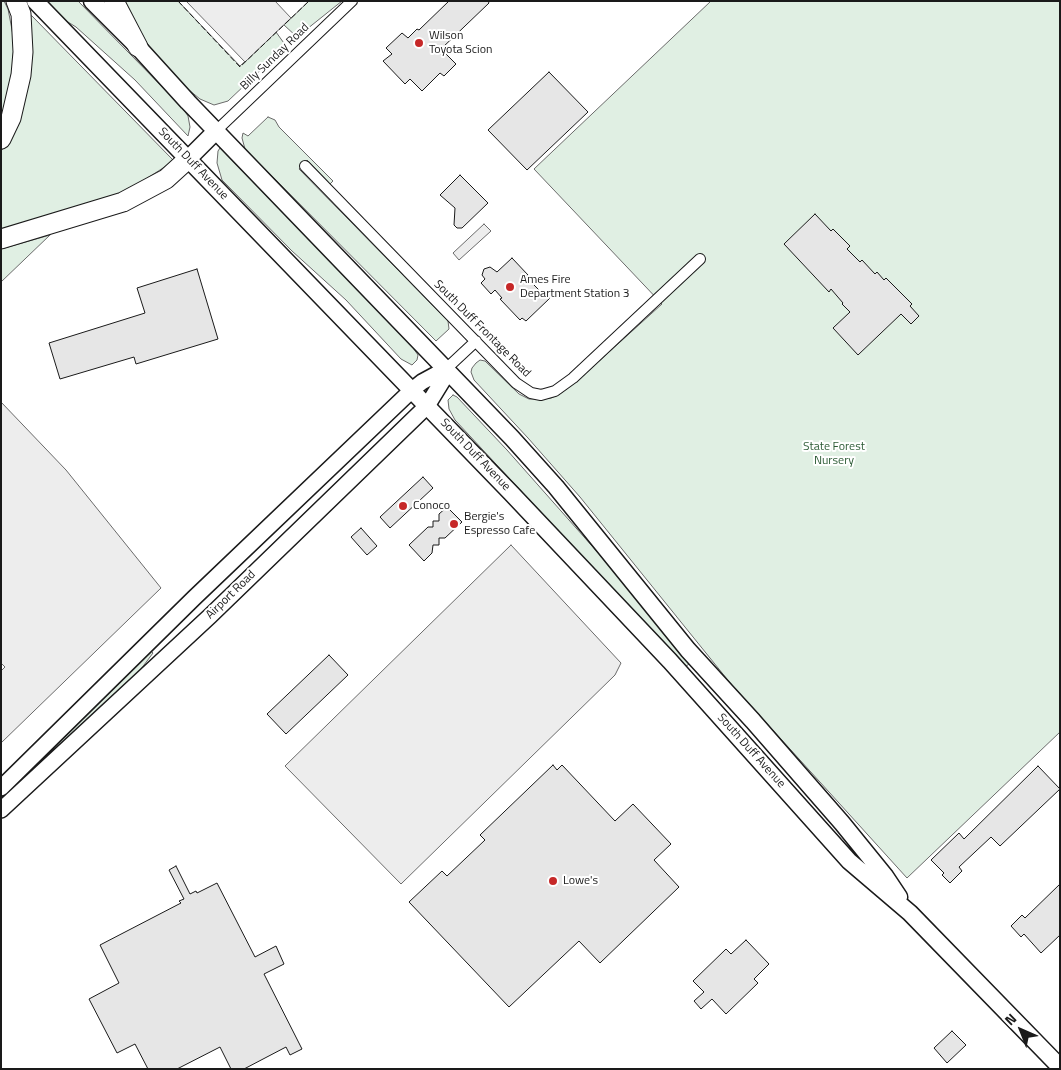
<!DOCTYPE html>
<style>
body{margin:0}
#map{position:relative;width:1061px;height:1070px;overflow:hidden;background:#fff;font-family:"Titillium Web",sans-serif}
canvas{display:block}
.frame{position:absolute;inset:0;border:2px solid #1a1a1a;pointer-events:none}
.north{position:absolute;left:996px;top:1005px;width:50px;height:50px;-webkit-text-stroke:4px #fff;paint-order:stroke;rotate:316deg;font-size:14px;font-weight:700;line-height:20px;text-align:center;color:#1a1a1a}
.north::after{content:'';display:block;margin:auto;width:18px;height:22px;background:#1a1a1a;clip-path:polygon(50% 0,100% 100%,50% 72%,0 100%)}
</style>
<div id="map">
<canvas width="1061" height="1070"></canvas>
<div class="frame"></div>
<div class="north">N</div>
</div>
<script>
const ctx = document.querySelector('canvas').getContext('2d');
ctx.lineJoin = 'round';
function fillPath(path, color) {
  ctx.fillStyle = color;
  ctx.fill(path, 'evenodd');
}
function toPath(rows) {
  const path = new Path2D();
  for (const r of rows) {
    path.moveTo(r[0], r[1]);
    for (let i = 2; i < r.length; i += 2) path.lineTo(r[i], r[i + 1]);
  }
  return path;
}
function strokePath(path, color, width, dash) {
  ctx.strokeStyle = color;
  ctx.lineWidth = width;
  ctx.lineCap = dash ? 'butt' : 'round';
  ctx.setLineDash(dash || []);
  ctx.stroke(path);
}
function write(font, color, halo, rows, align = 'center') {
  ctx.font = font + ' "Titillium Web",sans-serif';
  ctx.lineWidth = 4;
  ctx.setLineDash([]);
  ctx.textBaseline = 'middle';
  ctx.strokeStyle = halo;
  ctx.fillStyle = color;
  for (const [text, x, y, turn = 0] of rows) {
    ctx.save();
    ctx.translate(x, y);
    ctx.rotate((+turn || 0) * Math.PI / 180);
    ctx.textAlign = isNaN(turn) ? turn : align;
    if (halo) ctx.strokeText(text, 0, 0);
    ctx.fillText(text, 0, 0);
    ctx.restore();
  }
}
const green = toPath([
 [1,1,4,1,8,9,14,40,12,85,1,118,1,1],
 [46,1,78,1,182,107,188,116,190,127,188,136,135,80,76,27,63,19,46,1],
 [122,1,178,1,240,66,276,32,286,46,228,101,214,105,200,99,184,86,157,58,136,27,122,1],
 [309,1,342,1,297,37,284,25,309,1],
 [711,1,1060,1,1060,732,907,878,731,684,580,497,528,438,474,380,471,372,472,368,476,363,480,360,485,361,519,394,529,399,551,398,561,393,577,381,662,304,534,169,711,1],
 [27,14,32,16,174,161,127,191,1,231,1,151,5,146,27,14],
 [268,117,275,120,279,127,333,181,330,184,307,160,299,169,448,321,449,329,436,341,245,149,242,138,243,133,248,136,268,117],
 [220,148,409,342,418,355,417,360,412,365,401,359,346,300,292,251,222,180,217,163,218,151,220,148],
 [50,235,1,282,1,249,50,235],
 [453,395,457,397,507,450,623,581,689,664,685,667,455,420,449,409,448,400,453,395],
 [151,651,153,653,135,677,44,760,42,757,151,651]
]);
fillPath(green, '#e0efe3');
strokePath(green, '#6a6a6a', 1);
const parking = toPath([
 [186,1,275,1,291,18,245,62,186,1],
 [484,224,491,231,459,260,453,253,484,224],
 [1,402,66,470,161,588,1,743,1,671,5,667,1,663,1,402],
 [511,545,621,663,615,675,401,884,285,766,511,545]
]);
fillPath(parking, '#ededed');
strokePath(parking, '#6a6a6a', 1);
const building = toPath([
 [449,1,488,1,489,3,441,49,456,64,444,76,440,73,422,91,410,79,405,84,383,61,392,54,386,48,402,33,408,38,417,29,419,30,449,1],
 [549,72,588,112,527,170,488,130,549,72],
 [460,175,488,203,462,228,457,228,454,225,455,208,440,195,460,175],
 [815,214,831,231,833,229,850,246,847,249,860,262,862,260,875,274,877,272,884,280,886,278,912,304,910,306,919,316,911,324,901,314,858,355,833,328,850,312,842,304,843,303,831,289,829,292,784,244,815,214],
 [512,258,528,275,526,276,533,284,544,295,546,293,550,298,526,321,522,318,520,320,500,299,502,298,495,290,491,294,481,283,485,279,482,275,484,269,490,267,497,272,512,258],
 [197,269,218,339,136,364,134,357,60,379,49,343,145,313,137,288,197,269],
 [423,477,433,488,390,528,380,517,423,477],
 [447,507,462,522,445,538,439,538,439,545,433,545,432,553,424,561,409,545,428,527,433,527,433,521,439,521,439,514,447,507],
 [361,528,377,546,367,555,351,537,361,528],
 [329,655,348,675,286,734,267,714,329,655],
 [553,765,557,770,562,765,615,821,633,804,671,844,654,860,679,887,600,963,579,941,509,1007,409,902,442,871,447,876,485,840,480,835,553,765],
 [1038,766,1060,789,1000,846,991,837,959,867,962,871,950,883,942,875,944,873,931,860,959,833,964,839,1038,766],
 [176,866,190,894,196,891,197,893,217,883,255,957,276,946,284,964,264,974,302,1049,290,1055,286,1047,244,1069,231,1069,220,1047,177,1069,148,1069,135,1044,117,1053,89,999,119,983,100,945,181,903,179,901,184,899,169,870,176,866],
 [1060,884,1060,935,1041,953,1024,934,1021,937,1011,926,1022,915,1025,918,1060,884],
 [746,940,769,964,754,979,758,983,726,1014,712,999,701,1009,694,1001,704,992,693,981,726,949,731,954,746,940],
 [952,1031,966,1045,947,1063,934,1048,952,1031]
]);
fillPath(building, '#e6e6e6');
strokePath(building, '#1a1a1a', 1);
const minor = toPath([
 [216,131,352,1],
 [305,166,516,383,531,393,541,395,555,391,573,378,700,259],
 [446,369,476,341]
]);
const secondary = toPath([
 [1,788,194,598,412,390,422,382,446,369],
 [1,810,210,616,427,406,443,380,446,369]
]);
const primary = toPath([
 [35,1,511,493,670,661,849,861,910,913,1060,1067],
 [92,1,138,47,188,102,512,438,556,487,688,650,753,721,842,823,885,876,899,897],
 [188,159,216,131]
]);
const motorway = toPath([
 [114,1,138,47],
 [1,139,11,118,21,75,23,52,21,14,16,1],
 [1,239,123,202,166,179,188,159]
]);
strokePath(minor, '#1a1a1a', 12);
strokePath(secondary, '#1a1a1a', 18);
strokePath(primary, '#1a1a1a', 19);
strokePath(motorway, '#1a1a1a', 21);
strokePath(minor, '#fff', 10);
strokePath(secondary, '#fff', 15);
strokePath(primary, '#fff', 16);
strokePath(motorway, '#fff', 19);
strokePath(toPath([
 [178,1,240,67,309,1]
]), '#1a1a1a', 1, [6, 2.5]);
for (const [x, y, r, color] of [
 [419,43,5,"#c62828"],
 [510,287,5,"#c62828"],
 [403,506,5,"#c62828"],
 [454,524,5,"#c62828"],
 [553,881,5,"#c62828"]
]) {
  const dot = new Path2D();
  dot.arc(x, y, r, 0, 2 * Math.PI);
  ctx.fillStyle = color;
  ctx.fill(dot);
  strokePath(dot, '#fff', 2);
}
write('12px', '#1a1a1a', '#fff', [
 ["Wilson",429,36],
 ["Toyota Scion",429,50],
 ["Ames Fire",520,280],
 ["Department Station 3",520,294],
 ["Conoco",413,506],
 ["Bergie's",464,517],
 ["Espresso Cafe",464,531],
 ["Lowe's",563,881]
], 'left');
write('12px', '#1a1a1a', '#fff', [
 ["Billy Sunday Road",275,57,-44],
 ["South Duff Avenue",193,164,46],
 ["South Duff Frontage Road",482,329,45],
 ["South Duff Avenue",475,455,46],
 ["Airport Road",231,595,-44],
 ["South Duff Avenue",751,751,48]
]);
write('12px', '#2b5a34', '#fff', [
 ["State Forest",834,447],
 ["Nursery",834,461]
]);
</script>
